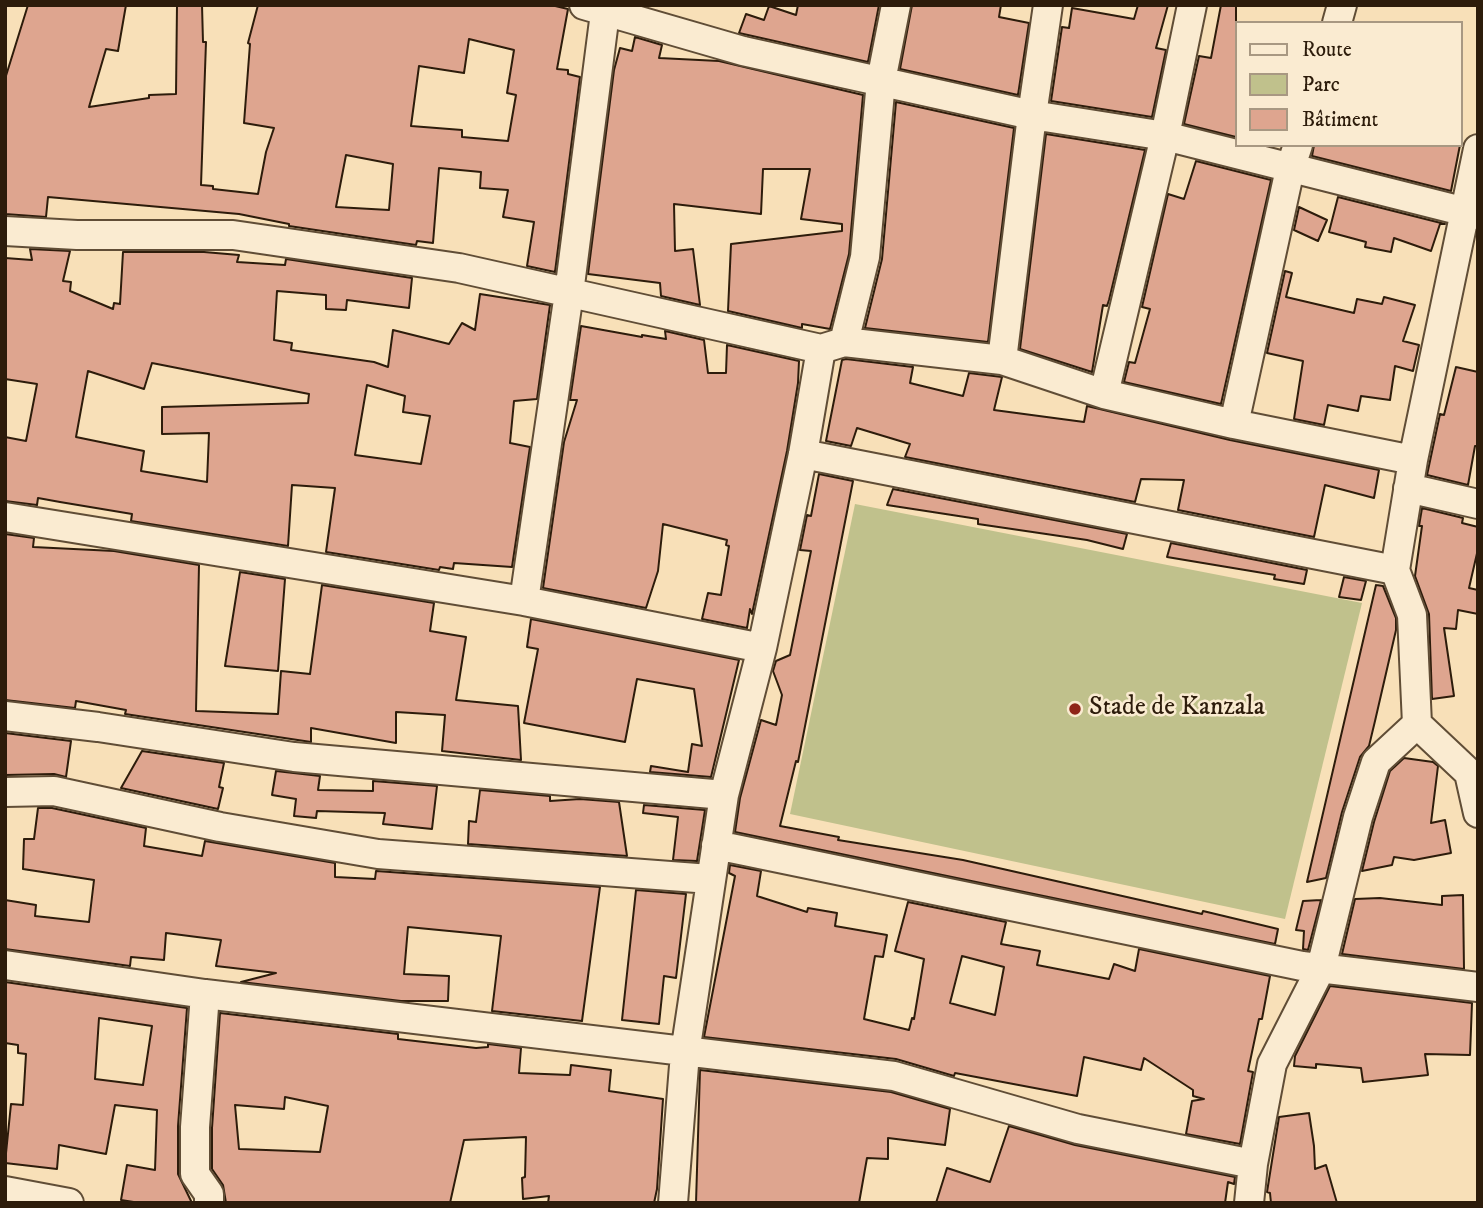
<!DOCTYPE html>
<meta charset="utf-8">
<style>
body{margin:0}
#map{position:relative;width:1483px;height:1208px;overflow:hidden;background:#f8e0b8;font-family:"IM FELL DW Pica",serif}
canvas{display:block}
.frame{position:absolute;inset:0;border:7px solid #2d1c0b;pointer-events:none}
.legend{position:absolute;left:1235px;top:21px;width:228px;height:126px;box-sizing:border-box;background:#faebd1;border:2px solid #a89882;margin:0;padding:9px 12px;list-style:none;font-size:21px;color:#2d1c0b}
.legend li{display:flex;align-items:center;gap:14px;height:35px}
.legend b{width:35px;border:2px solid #a89882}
</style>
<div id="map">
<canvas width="1483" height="1208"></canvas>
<div class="frame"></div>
<ul class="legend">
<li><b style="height:9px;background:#faebd1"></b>Route</li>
<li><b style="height:19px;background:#c0c18c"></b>Parc</li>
<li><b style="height:19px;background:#dea58f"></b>Bâtiment</li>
</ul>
</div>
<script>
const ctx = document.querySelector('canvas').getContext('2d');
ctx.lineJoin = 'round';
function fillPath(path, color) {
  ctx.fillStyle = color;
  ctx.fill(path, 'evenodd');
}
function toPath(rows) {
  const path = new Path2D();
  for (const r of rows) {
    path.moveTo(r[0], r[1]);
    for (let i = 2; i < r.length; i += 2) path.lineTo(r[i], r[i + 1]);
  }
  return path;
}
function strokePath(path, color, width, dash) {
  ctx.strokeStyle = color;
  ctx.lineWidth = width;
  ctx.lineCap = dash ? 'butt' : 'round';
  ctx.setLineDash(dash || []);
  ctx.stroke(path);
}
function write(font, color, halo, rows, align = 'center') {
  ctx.font = font + ' "IM FELL DW Pica",serif';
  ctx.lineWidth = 5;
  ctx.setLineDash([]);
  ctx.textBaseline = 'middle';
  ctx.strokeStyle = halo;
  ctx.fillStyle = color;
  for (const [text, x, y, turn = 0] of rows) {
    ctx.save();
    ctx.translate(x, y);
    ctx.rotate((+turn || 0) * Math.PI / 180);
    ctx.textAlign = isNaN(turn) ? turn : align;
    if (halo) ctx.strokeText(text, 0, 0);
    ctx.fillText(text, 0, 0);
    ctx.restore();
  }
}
fillPath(toPath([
 [855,504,1362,603,1285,919,790,814]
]), '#c0c18c');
const building = toPath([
 [28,5,126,5,118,51,106,49,89,107,149,98,149,95,176,94,177,5,202,5,203,42,206,42,201,185,213,186,213,189,258,194,266,152,274,128,244,123,250,44,248,43,258,5,551,5,568,9,557,69,568,70,568,74,580,77,555,272,527,266,534,222,503,217,508,190,480,188,481,172,439,168,433,243,417,241,416,245,289,226,289,224,239,214,48,197,46,217,5,214,5,79,28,5],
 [469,39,514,50,507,93,516,95,508,141,462,137,462,130,411,126,419,66,464,73,469,39],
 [346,155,393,164,389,210,336,207,346,155],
 [798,5,879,5,868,62,739,33,746,14,764,20,769,6,796,15,798,5],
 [912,5,1001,5,999,17,1029,23,1018,95,900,69,912,5],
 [1138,5,1168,5,1156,48,1166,50,1152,117,1051,101,1062,27,1069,28,1072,8,1134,19,1138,5],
 [1221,5,1236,5,1236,137,1184,124,1199,56,1211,58,1221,5],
 [635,37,662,45,659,58,719,61,863,95,849,254,830,329,802,324,802,328,728,311,731,244,842,231,842,224,801,219,810,169,763,169,761,214,674,204,675,251,693,249,700,305,661,296,660,283,588,274,614,70,620,48,632,51,635,37],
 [896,102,1014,128,988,342,865,328,882,259,896,102],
 [1046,134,1145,150,1109,300,1107,306,1103,305,1092,372,1020,349,1046,134],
 [1314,145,1460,145,1451,191,1312,156,1314,145],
 [1196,161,1271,180,1221,404,1124,382,1129,362,1135,363,1150,309,1142,307,1168,194,1184,199,1196,161],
 [1338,197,1445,224,1440,224,1431,251,1394,238,1391,252,1365,247,1366,242,1329,232,1338,197],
 [1299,207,1327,220,1318,241,1294,230,1299,207],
 [30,249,70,251,63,281,71,282,70,291,113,309,114,303,120,304,123,252,204,252,239,255,237,262,285,265,286,259,412,278,409,308,347,300,346,310,326,309,326,295,277,291,274,340,292,343,291,350,374,362,388,367,393,330,449,344,462,323,475,330,480,294,550,305,537,399,514,401,510,443,530,447,512,567,454,563,453,569,440,567,439,570,326,552,335,488,292,485,288,546,131,521,132,514,60,502,38,498,37,505,5,501,5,437,26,441,37,384,5,379,5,258,32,260,30,249],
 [152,363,309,394,308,403,162,407,162,434,209,433,207,482,141,471,144,451,76,437,88,371,144,389,152,363],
 [367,385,405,396,403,412,430,416,421,464,355,455,367,385],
 [1285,271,1292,273,1286,297,1354,313,1357,299,1382,304,1384,297,1415,305,1403,341,1419,345,1413,371,1395,366,1390,400,1361,396,1358,411,1328,405,1324,425,1294,419,1303,361,1267,353,1285,271],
 [581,326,642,337,642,335,666,339,665,331,704,340,708,373,726,373,727,345,799,361,798,383,787,451,752,614,750,609,747,628,702,619,708,593,721,595,729,546,726,545,727,540,663,524,658,571,646,608,543,588,564,442,577,400,570,400,581,326],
 [846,359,913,367,910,383,963,396,969,373,1002,377,994,410,1084,422,1087,406,1230,440,1379,470,1374,498,1325,485,1314,537,1178,510,1184,480,1141,479,1135,502,905,457,910,444,857,428,851,446,826,441,842,360,846,359],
 [1456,367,1478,372,1478,446,1475,446,1468,485,1427,475,1440,414,1444,415,1456,367],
 [819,474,853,481,798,762,796,761,780,826,839,837,838,840,963,860,1202,914,1203,911,1278,929,1275,944,735,832,740,798,761,720,776,725,782,695,773,671,776,661,790,655,811,551,800,550,807,515,811,516,819,474],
 [893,489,1127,534,1123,549,1087,540,978,524,978,519,887,505,893,489],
 [1422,508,1463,518,1462,523,1478,527,1478,549,1469,588,1478,590,1478,614,1458,610,1456,629,1444,628,1454,696,1432,699,1429,614,1415,576,1422,526,1419,526,1422,508],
 [5,534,34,538,33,547,114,551,199,565,196,711,278,714,281,671,310,674,322,585,434,603,430,631,466,637,456,700,518,706,521,760,442,751,445,715,396,712,396,743,311,728,311,742,125,714,126,710,76,701,75,708,5,700,5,534],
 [1171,543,1307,570,1304,584,1274,579,1275,575,1167,557,1171,543],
 [240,572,285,579,278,671,225,666,240,572],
 [1344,577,1366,581,1361,600,1339,597,1344,577],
 [1376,585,1383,586,1396,618,1396,630,1375,721,1369,746,1360,757,1342,812,1326,878,1307,882,1376,585],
 [531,619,739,660,711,777,650,772,651,766,688,772,692,744,702,746,694,689,637,679,625,742,524,723,538,649,527,647,531,619],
 [5,733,71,741,66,777,54,774,5,775,5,733],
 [142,751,224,763,219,787,223,788,218,809,121,788,142,751],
 [1404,758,1433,762,1438,766,1431,823,1445,820,1451,853,1414,860,1394,857,1392,865,1362,871,1374,822,1390,771,1404,758],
 [276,771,320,776,318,790,373,791,373,781,437,786,432,829,383,824,385,813,317,811,316,818,294,816,296,799,272,795,276,771],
 [480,790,550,796,550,801,580,799,619,802,627,856,468,844,469,821,476,822,480,790],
 [644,805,705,810,697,861,673,860,678,817,643,813,644,805],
 [38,808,52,808,146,828,144,846,202,856,205,841,335,863,335,877,375,879,376,871,600,887,582,1021,492,1011,501,936,408,927,404,974,449,976,448,1001,401,1001,241,982,276,973,216,966,221,940,197,937,166,933,164,960,131,957,130,966,5,949,5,900,36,905,35,916,89,922,94,880,23,869,24,839,34,839,38,808],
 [730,865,761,871,757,896,807,912,808,908,837,913,835,926,887,935,883,957,875,956,864,1019,909,1030,912,1018,914,1019,924,959,895,951,908,902,1006,922,1001,944,1040,951,1037,965,1109,979,1114,964,1135,971,1139,949,1270,976,1262,1019,1259,1019,1248,1071,1253,1072,1240,1144,1186,1134,1192,1101,1204,1099,1193,1096,1193,1090,1144,1058,1141,1070,1084,1057,1077,1096,955,1073,954,1076,896,1059,704,1037,735,876,729,873,730,865],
 [962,956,1004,967,995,1015,950,1003,962,956],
 [636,890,686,894,676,978,664,976,659,1024,622,1020,636,890],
 [1463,895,1464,969,1342,954,1355,899,1380,898,1442,905,1442,896,1463,895],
 [1321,900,1308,950,1303,949,1304,931,1296,930,1303,901,1321,900],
 [5,982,187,1008,178,1126,178,1174,192,1203,140,1203,121,1200,127,1165,155,1170,157,1110,115,1105,106,1154,59,1145,57,1169,5,1163,11,1104,23,1105,26,1054,18,1053,18,1045,5,1043,5,982],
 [99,1018,152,1026,143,1085,95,1079,99,1018],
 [1330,986,1472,1003,1470,1055,1425,1054,1428,1075,1363,1082,1361,1068,1316,1064,1316,1068,1294,1066,1295,1056,1330,986],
 [220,1013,398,1034,398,1039,476,1048,488,1047,488,1044,521,1048,519,1073,570,1075,571,1065,611,1070,609,1091,663,1099,657,1189,654,1203,548,1203,549,1196,523,1199,522,1178,525,1177,526,1137,464,1140,450,1203,226,1203,223,1185,212,1169,212,1128,220,1013],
 [285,1097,328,1106,320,1152,239,1149,235,1105,284,1109,285,1097],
 [700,1070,891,1092,950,1109,945,1145,888,1138,888,1159,867,1158,859,1203,696,1203,700,1070],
 [1309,1113,1314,1146,1315,1169,1326,1165,1337,1203,1271,1203,1270,1193,1267,1192,1279,1117,1309,1113],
 [1009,1126,1075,1145,1235,1177,1234,1184,1228,1182,1225,1203,936,1203,947,1168,990,1182,1009,1126]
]);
fillPath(building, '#dea58f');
strokePath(building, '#2d1c0b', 2);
const minor = toPath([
 [584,5,743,51,1032,115,1165,136,1478,215],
 [1337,23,1342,5],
 [1478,149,1413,460,1395,570,1412,615,1417,724,1469,773,1478,813],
 [5,231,77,235,233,235,459,268,821,349],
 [844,342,1002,360,1104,394,1234,424,1413,460],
 [1002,360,1032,115,1048,5],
 [1104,394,1165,136,1192,5],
 [1234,424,1290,169,1298,145],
 [803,454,1395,570],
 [1408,488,1478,504],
 [5,517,524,601,762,648],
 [524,601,569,293,606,5],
 [5,716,98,727,294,757,724,795],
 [5,792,54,791,220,827,378,854,710,879],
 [716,845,1302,966,1478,987],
 [5,965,205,994,894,1076,1078,1129,1253,1164],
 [205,994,195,1127,195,1174,209,1194,209,1203],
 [5,1191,69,1203],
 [673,1203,685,1053,724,795,762,648,803,454,821,349,844,342,865,257,881,81,896,5],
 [1249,1203,1253,1164,1272,1064,1321,968,1358,817,1376,762,1417,724]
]);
strokePath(minor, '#604d36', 32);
strokePath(minor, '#faebd1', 28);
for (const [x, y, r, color] of [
 [1075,709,7,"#8f2418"]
]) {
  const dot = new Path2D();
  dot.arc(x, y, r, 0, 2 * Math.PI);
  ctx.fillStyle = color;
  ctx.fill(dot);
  strokePath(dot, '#faebd1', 2.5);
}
write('26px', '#2d1c0b', '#faebd1', [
 ["Stade de Kanzala",1089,709]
], 'left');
</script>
